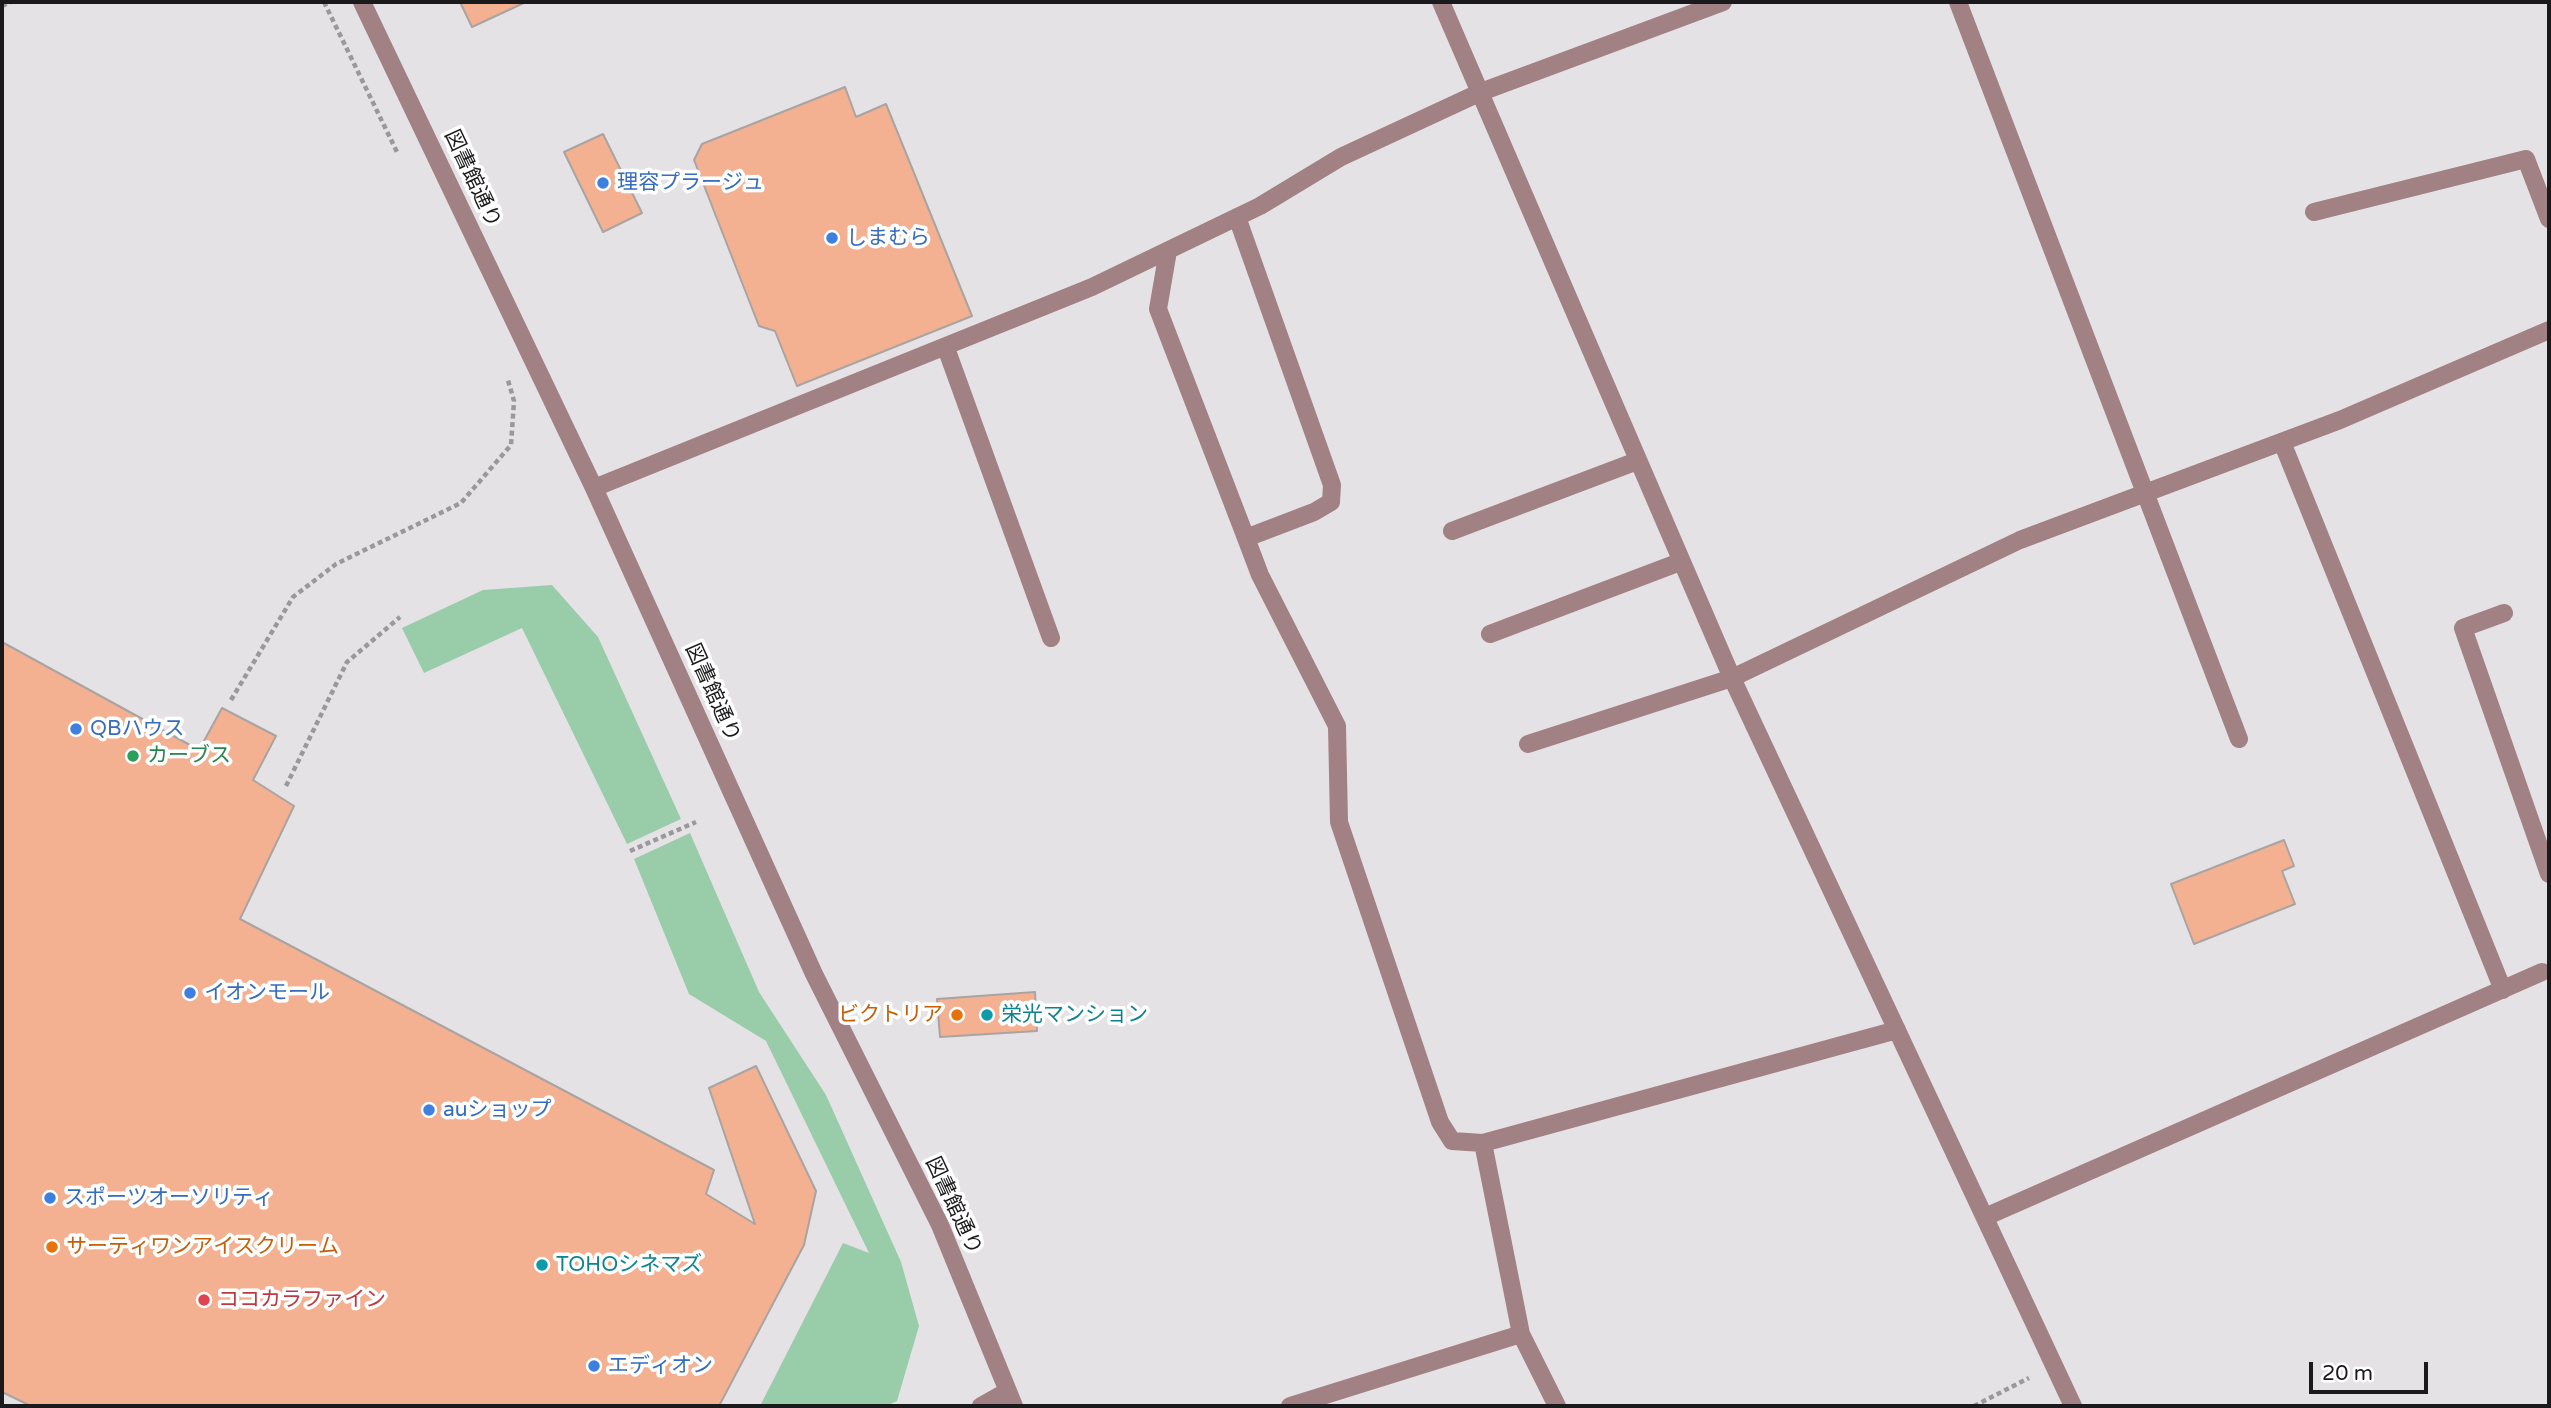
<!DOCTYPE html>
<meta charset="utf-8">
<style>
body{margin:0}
#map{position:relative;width:2551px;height:1408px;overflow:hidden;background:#e5e2e6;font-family:"Varela Round",sans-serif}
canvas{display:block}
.frame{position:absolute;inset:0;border:4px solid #1a191b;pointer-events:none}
.scale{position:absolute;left:2309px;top:1362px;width:119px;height:32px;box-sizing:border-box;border:4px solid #1a191b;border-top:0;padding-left:9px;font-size:21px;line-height:24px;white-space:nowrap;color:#1a191b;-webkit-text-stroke:5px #fff;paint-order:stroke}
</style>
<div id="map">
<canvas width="2551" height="1408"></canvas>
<div class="frame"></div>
<div class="scale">20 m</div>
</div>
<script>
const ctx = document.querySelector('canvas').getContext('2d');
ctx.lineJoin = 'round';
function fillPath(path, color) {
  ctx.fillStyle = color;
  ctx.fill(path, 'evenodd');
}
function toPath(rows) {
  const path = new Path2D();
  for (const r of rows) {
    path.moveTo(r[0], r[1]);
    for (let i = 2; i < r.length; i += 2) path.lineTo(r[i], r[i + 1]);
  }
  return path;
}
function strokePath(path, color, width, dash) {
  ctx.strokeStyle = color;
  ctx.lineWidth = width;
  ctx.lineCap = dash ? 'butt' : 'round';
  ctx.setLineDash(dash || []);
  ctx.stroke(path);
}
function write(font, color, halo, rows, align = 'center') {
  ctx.font = font + ' "Varela Round","Noto Sans JP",sans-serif';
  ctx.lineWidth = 7;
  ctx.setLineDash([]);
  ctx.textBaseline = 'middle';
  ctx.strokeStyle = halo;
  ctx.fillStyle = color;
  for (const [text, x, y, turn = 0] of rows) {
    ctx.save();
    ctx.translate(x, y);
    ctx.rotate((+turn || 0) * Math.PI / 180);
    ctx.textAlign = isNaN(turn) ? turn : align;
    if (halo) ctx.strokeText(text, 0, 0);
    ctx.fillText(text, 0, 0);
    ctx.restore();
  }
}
fillPath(toPath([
 [552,585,598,637,681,819,627,844,522,628,424,673,402,628,483,590],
 [690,833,759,992,826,1095,901,1262,919,1326,897,1401,886,1406,760,1406,843,1243,869,1253,766,1041,689,994,634,859]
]), '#99cca9');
const building = toPath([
 [460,2,526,2,472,27,460,2],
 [845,87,856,117,886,104,972,316,797,386,775,331,759,326,694,160,702,144,845,87],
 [603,134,642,213,603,232,564,152,603,134],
 [2,642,199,750,222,708,276,736,253,780,294,806,240,919,714,1170,706,1194,755,1224,709,1088,756,1066,816,1191,804,1245,719,1406,31,1406,2,1392,2,642],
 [2284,840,2294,866,2282,871,2295,904,2194,944,2171,884,2284,840],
 [1035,992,1037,1031,940,1037,937,999,1035,992]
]);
fillPath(building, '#f3b192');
strokePath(building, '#a9a4a2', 2);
strokePath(toPath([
 [324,2,397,152],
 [2,6,11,2],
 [231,700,293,597,336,564,461,503,511,445,514,401,508,380],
 [286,786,347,662,400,617],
 [630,851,696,822],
 [1974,1406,2029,1378]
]), '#9a989b', 4.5, [5, 3.5]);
strokePath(toPath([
 [362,2,594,488,814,974,940,1225,1014,1406],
 [1441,2,1732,678,2073,1406],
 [1958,2,2239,739],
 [2314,212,2526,159,2549,219],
 [1168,251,1158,309,1246,538,1314,512,1331,502,1332,485,1237,217],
 [946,348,1051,638],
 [2282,442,2503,990],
 [594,488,1092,287,1260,206,1341,157,1481,92,1723,2],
 [1452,531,1637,461],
 [1246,538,1260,575,1337,726,1339,822,1440,1122,1452,1141,1483,1143,1897,1030],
 [2504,613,2463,628,2549,874],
 [1490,634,1680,562],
 [1528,744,1732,678,2020,540,2340,420,2549,330],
 [1483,1143,1521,1334,1557,1406],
 [1985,1217,2542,972],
 [981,1406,1006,1392],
 [1290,1406,1521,1334]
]), '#a18183', 18);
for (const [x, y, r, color] of [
 [603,183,7,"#3f7fe0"],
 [832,238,7,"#3f7fe0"],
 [76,729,7,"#3f7fe0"],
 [133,756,7,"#2e9e5b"],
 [190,993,7,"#3f7fe0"],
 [957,1015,7,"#e8710a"],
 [987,1015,7,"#0f9aa8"],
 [429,1110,7,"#3f7fe0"],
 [50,1198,7,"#3f7fe0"],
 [52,1247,7,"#e8710a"],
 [542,1265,7,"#0f9aa8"],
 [204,1300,7,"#e0444e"],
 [594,1366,7,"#3f7fe0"]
]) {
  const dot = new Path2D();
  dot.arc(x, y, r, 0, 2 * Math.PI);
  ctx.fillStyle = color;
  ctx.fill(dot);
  strokePath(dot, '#fff', 2.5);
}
write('21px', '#1a191b', '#fff', [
 ["図書館通り",472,179,65],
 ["図書館通り",712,693,66],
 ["図書館通り",953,1206,65]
]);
write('21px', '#366cbe', '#fff', [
 ["理容プラージュ",617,183],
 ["しまむら",846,238],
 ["QBハウス",90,729],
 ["イオンモール",204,993],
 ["auショップ",443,1110],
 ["スポーツオーソリティ",64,1198],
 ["エディオン",608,1366]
], 'left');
write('21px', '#27864d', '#fff', [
 ["カーブス",147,756]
], 'left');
write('21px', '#c56008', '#fff', [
 ["ビクトリア",943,1015],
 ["サーティワンアイスクリーム",66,1247,"left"]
], 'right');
write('21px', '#0d838f', '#fff', [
 ["栄光マンション",1001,1015],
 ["TOHOシネマズ",556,1265]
], 'left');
write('21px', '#be3a42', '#fff', [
 ["ココカラファイン",218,1300]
], 'left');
</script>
